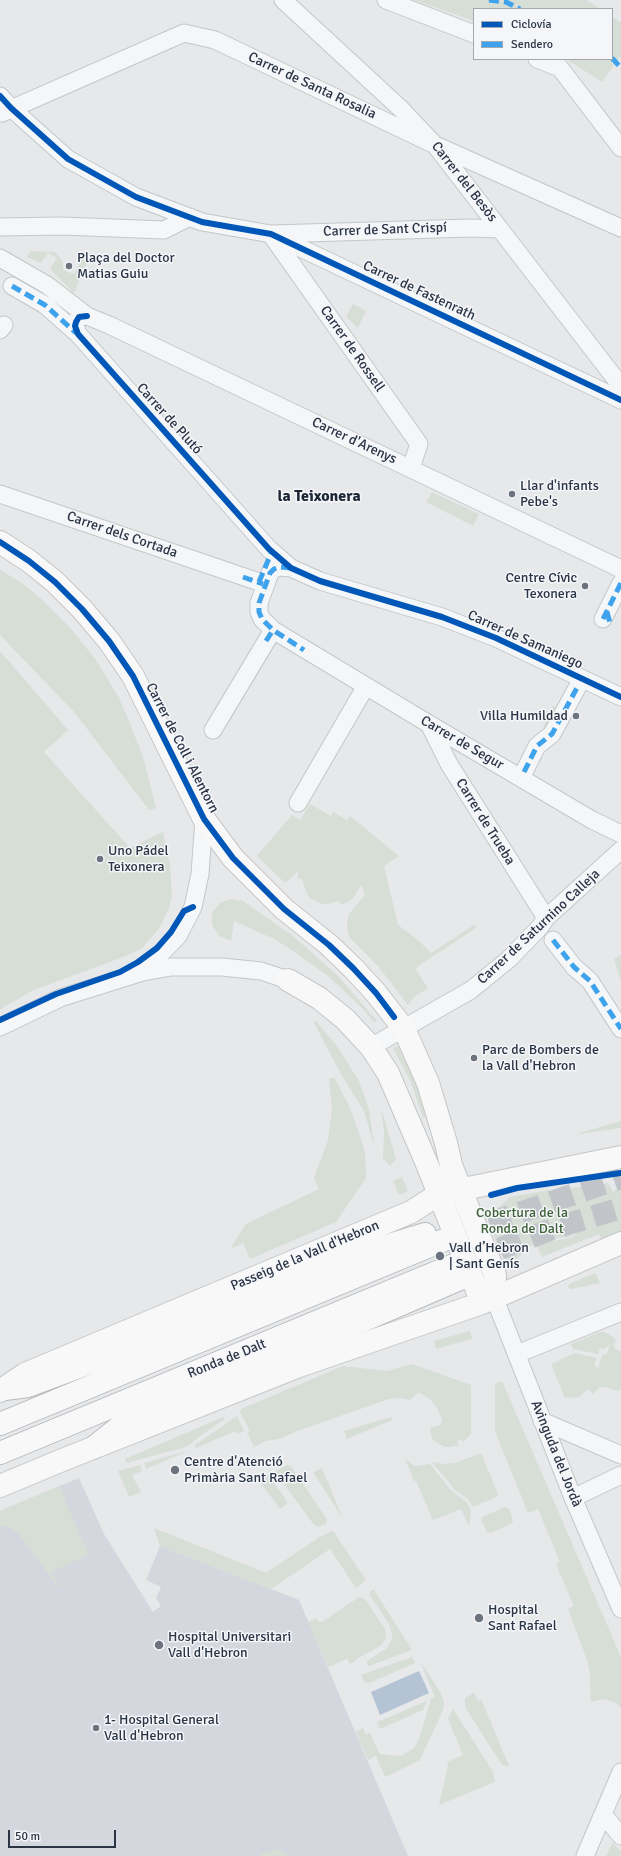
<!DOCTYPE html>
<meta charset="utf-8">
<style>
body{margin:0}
#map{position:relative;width:621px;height:1856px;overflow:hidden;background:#e6e8ea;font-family:Signika,sans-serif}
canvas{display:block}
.legend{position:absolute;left:473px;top:8px;width:140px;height:52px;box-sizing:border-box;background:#f4f6f9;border:1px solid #a4a8b1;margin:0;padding:5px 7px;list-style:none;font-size:12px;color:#2b3445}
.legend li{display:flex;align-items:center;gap:8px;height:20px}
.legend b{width:20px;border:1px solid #a4a8b1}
.scale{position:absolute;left:8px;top:1830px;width:108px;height:18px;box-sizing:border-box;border:2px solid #2b3445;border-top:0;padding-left:5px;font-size:12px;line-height:14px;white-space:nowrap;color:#2b3445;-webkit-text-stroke:3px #f4f6f9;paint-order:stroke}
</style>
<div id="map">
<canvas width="621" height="1856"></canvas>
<ul class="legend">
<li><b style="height:5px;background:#0057b8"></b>Ciclovía</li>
<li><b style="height:5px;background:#3ea3ec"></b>Sendero</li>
</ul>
<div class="scale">50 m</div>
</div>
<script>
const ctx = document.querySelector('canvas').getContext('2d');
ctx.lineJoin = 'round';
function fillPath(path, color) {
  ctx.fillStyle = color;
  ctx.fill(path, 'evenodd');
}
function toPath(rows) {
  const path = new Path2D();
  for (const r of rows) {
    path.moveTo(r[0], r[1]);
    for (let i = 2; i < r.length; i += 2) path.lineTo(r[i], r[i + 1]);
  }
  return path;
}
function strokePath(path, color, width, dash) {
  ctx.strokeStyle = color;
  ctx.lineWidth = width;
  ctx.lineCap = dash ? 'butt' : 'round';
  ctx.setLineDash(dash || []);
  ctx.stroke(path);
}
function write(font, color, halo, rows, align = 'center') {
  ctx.font = font + ' Signika,sans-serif';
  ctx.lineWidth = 3;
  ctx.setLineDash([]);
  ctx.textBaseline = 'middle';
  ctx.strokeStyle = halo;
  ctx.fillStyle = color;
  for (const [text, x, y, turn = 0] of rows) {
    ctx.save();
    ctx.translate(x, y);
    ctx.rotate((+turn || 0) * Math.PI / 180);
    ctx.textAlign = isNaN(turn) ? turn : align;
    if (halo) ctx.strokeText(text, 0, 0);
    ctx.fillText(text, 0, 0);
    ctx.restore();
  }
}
fillPath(toPath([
 [79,1478,104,1534,153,1612,161,1606,156,1598,161,1587,146,1580,160,1546,299,1600,408,1856,0,1856,0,1511]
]), '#d4d7dd');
fillPath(toPath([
 [414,0,586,0,600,9,474,9,474,21],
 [612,17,621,22,621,56,602,82,566,59,612,59],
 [31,251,55,252,63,262,63,270,74,274,85,254,90,255,74,293,50,269,57,258,48,253,41,263,27,257],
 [353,304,366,311,358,328,346,317],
 [432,492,479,514,473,526,426,502],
 [0,570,22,583,40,598,71,629,96,660,119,698,129,721,143,757,156,808,149,810,75,713,0,635],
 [0,651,68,730,44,752,130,848,163,832,170,864,172,896,169,908,159,929,142,948,123,957,34,990,0,1009],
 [553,706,561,709,551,731,543,728],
 [310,804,331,816,333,812,347,820,350,816,399,856,384,866,398,925,419,941,431,953,474,925,476,928,418,966,416,970,428,988,414,997,408,1005,378,966,350,938,348,933,347,922,349,914,365,895,361,885,354,897,348,902,341,905,339,901,328,904,322,904,311,899,307,894,302,879,298,879,298,871,285,883,257,856,292,815,300,820],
 [231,899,243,901,293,936,338,976,377,1021,374,1022,360,1006,328,976,293,951,274,939,234,921,231,941,219,936,212,925,212,913,220,903],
 [621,955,621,982,614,959],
 [316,1021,336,1045,359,1081,369,1109,374,1145,364,1111,341,1074,314,1023],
 [398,1046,415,1081,426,1118,423,1118,411,1082,393,1048],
 [334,1077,350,1108,361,1139,365,1153,366,1178,336,1222,250,1259,243,1243,230,1249,246,1224,319,1189,314,1178,328,1140,332,1109,329,1079],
 [381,1108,396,1159,390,1166,383,1158,384,1131],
 [621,1121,621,1128,579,1134,579,1133],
 [402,1177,408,1191,399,1195,393,1181],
 [608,1183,613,1192,621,1185,621,1232,601,1240,599,1234,542,1257,536,1244,530,1246,517,1259,510,1263,499,1252,492,1229,491,1214,510,1197,549,1190,555,1201,570,1188],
 [582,1228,571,1238,539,1243,545,1240,569,1237],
 [595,1273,600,1283,571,1289,568,1288,569,1284],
 [470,1331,472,1339,436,1349,434,1341],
 [600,1332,604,1332,613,1337,617,1341,613,1344,615,1349,621,1351,621,1390,618,1391,605,1387,600,1387,593,1394,588,1389,579,1397,565,1398,551,1364,575,1353,597,1358,594,1365,598,1368,603,1354,606,1355,610,1345,603,1349,600,1348,598,1354,573,1349,571,1344],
 [412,1364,471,1385,471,1434,463,1442,462,1439,457,1441,459,1445,451,1447,444,1447,432,1439,430,1428,440,1425,442,1421,441,1417,437,1408,431,1400,418,1392,411,1400,400,1398,389,1399,300,1430,279,1439,265,1441,254,1447,247,1432,250,1431,239,1410,343,1366,387,1371],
 [502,1381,621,1657,621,1708,616,1703,605,1699,591,1702,590,1674,588,1663,568,1609,574,1606,556,1564,560,1562,538,1509,528,1513,495,1431,495,1384],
 [237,1416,244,1431,237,1434,236,1431,196,1448,195,1445],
 [223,1417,224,1420,220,1422,186,1447,126,1463,125,1459],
 [391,1417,392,1420,347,1439,344,1431],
 [187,1451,146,1469,144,1463],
 [481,1453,498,1494,496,1497,473,1507,468,1499,455,1490,432,1462,444,1464,455,1463],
 [405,1459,415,1466,430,1464,450,1489,467,1503,471,1509,469,1526,461,1509,433,1520,416,1481,414,1481],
 [140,1465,142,1471,132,1475,141,1492,129,1497,118,1471],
 [287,1465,291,1466,324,1515,327,1520,326,1524,319,1527,314,1525,276,1473,276,1471],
 [322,1468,343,1519,313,1472],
 [268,1475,287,1501,287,1504,280,1509,260,1482,261,1480],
 [59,1486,89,1555,51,1572,60,1586,58,1587,21,1537,11,1528,0,1525,0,1511],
 [505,1507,509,1509,513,1520,512,1523,491,1533,487,1532,481,1520,482,1517],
 [154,1528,266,1573,321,1536,333,1531,366,1580,356,1588,330,1549,271,1589,160,1546],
 [372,1590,374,1590,412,1650,369,1666,367,1664,367,1661,387,1648,392,1639,392,1634,389,1624,369,1594],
 [359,1597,365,1599,385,1629,386,1639,380,1646,356,1659,355,1661,350,1664,347,1659,328,1667,308,1622,316,1618,319,1622,322,1622],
 [412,1657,415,1663,369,1683,365,1683,361,1675],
 [420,1661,441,1693,444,1702,443,1710,420,1760,385,1777,376,1756,368,1760,356,1732,363,1728,366,1735,370,1733,379,1753,381,1754,396,1756,403,1755,414,1748,419,1739,431,1699,435,1697],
 [474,1693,478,1701,481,1699,509,1766,502,1765,465,1707,465,1698],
 [427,1701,423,1710,380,1729,377,1722],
 [453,1709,493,1772,495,1782,439,1805,448,1766,447,1762,463,1755,448,1719],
 [613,1843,621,1852,621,1856,606,1856],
 [278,1849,290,1856,259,1856,265,1852]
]), '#d6ded6');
fillPath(toPath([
 [419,1671,429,1693,380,1715,371,1692]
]), '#b4c4d5');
strokePath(toPath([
 [458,1234,621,1178],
 [469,1260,561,1226,621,1208]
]), '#c1c4c9', 22, [22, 11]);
const street = toPath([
 [283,0,401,109,435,145,621,386],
 [386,0,474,34],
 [537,59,560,68,621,148],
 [0,96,11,108,68,159,136,197,202,222,271,234,621,400],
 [2,113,184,33,215,40,433,144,621,228],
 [0,227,62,226,164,230,190,217],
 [273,234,470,228,500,229],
 [272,236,419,444,411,468],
 [0,258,47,285,87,316,109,325,621,569],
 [12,286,45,305,78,334],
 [87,316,79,317,76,322,75,326,78,334,269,549,291,568,320,581,442,617,496,638,621,697],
 [0,330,4,325],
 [0,494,265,584],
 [291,568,280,567,274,569,270,573,259,603,259,612,262,619,273,630,429,724,592,820,621,834],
 [603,619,621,583],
 [429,724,449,764,546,918],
 [213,730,273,630],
 [524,772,537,746,552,734,578,686],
 [298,803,366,686],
 [553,940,574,967,590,981,621,1029],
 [143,972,178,936,193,907,200,874,204,819],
 [0,1027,60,998,143,972,171,967,222,967,261,971,288,980],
 [371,1047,471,990,509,959,540,927,546,918,621,850],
 [494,1297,573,1498,621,1609],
 [517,1354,621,1312],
 [542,1421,621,1455],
 [573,1498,621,1475],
 [603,1814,621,1836],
 [585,1856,621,1772]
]);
const secondary = toPath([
 [0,542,29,561,55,582,82,609,109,641,133,676,204,819,233,858,284,909,329,945,353,968,376,993,404,1029,428,1083,446,1143,451,1165,495,1275,494,1297],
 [288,980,319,998,345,1019,371,1047,388,1073,427,1164,482,1303],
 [0,1391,25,1374,411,1212,439,1194,621,1157],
 [0,1486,60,1461,299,1366,482,1303,621,1243]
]);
const highway = toPath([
 [5,1389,28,1386,127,1349,340,1260,425,1234],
 [0,1424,444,1240],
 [93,1448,123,1424,460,1279],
 [0,1453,454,1265]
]);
strokePath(street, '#c4c6c8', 19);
strokePath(secondary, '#c4c6c8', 24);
strokePath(highway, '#b8bbbf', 24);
strokePath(street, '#f5f6f7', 17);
strokePath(secondary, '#f8f8f8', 22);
strokePath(highway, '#f8f8f8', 22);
strokePath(toPath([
 [489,0,506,2,520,9],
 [612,58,621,68],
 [12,286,45,305,76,333],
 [291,568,280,567,274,569,270,573,259,603,259,612,262,619,273,630,304,650],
 [243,577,263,584],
 [259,582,272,551],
 [607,612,610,623],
 [603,619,621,583],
 [266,641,273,630],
 [524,772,537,746,552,734,578,686],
 [553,940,574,967,590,981,621,1029]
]), '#3ea3ec', 5, [10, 5]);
strokePath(toPath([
 [0,96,11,108,68,159,136,197,202,222,271,234,621,400],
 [87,316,79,317,76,322,75,326,78,334,269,549,291,568,320,581,442,617,496,638,621,697],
 [0,542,29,561,55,582,82,609,109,641,133,676,204,819,233,858,284,909,329,945,353,968,376,993,394,1017],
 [0,1020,56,994,120,972,138,962,157,948,171,932,184,911,193,907],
 [491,1195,517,1188,621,1173]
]), '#0057b8', 6);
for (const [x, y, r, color] of [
 [69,266,4,"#6c737f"],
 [512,494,4,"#6c737f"],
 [585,586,4,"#6c737f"],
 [576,716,4,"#6c737f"],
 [100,859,4,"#6c737f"],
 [474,1058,4,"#6c737f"],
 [440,1256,5,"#6c737f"],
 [175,1470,5,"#6c737f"],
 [479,1618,5,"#6c737f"],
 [159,1645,5,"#6c737f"],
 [96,1728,4,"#6c737f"]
]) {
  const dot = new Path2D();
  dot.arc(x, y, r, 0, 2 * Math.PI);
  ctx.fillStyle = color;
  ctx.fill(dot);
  strokePath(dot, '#f4f6f9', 1.5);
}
write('14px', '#2b3445', '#f4f6f9', [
 ["Carrer de Santa Rosalia",312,86,25],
 ["Carrer del Besòs",464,182,52],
 ["Carrer de Sant Crispí",385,230,-2],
 ["Carrer de Fastenrath",419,291,25],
 ["Carrer de Rossell",352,349,55],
 ["Carrer de Plutó",169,419,48],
 ["Carrer d'Arenys",354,441,25],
 ["Carrer dels Cortada",122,535,19],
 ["Carrer de Samaniego",525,640,24],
 ["Carrer de Segur",462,743,30],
 ["Carrer de Coll i Alentorn",182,748,63],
 ["Carrer de Trueba",485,822,58],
 ["Carrer de Saturnino Calleja",539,927,-43],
 ["Passeig de la Vall d'Hebron",305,1256,-23],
 ["Ronda de Dalt",227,1359,-22],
 ["Avinguda del Jordà",556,1454,68]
]);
write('14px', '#2b3445', '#f4f6f9', [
 ["Plaça del Doctor",77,258],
 ["Matias Guiu",77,274],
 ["Llar d'infants",520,486],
 ["Pebe's",520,502],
 ["Centre Cívic",577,578,"right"],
 ["Texonera",577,594,"right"],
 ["Villa Humildad",568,716,"right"],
 ["Uno Pádel",108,851],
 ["Teixonera",108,867],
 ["Parc de Bombers de",482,1050],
 ["la Vall d'Hebron",482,1066],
 ["Vall d’Hebron",449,1248],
 ["| Sant Genís",449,1264],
 ["Centre d'Atenció",184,1462],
 ["Primària Sant Rafael",184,1478],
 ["Hospital",488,1610],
 ["Sant Rafael",488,1626],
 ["Hospital Universitari",168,1637],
 ["Vall d'Hebron",168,1653],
 ["1- Hospital General",104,1720],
 ["Vall d'Hebron",104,1736]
], 'left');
write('14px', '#3f6138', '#f4f6f9', [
 ["Cobertura de la",522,1213],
 ["Ronda de Dalt",522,1229]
]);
write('bold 16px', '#1d2536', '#f4f6f9', [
 ["la Teixonera",319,497]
]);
</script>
